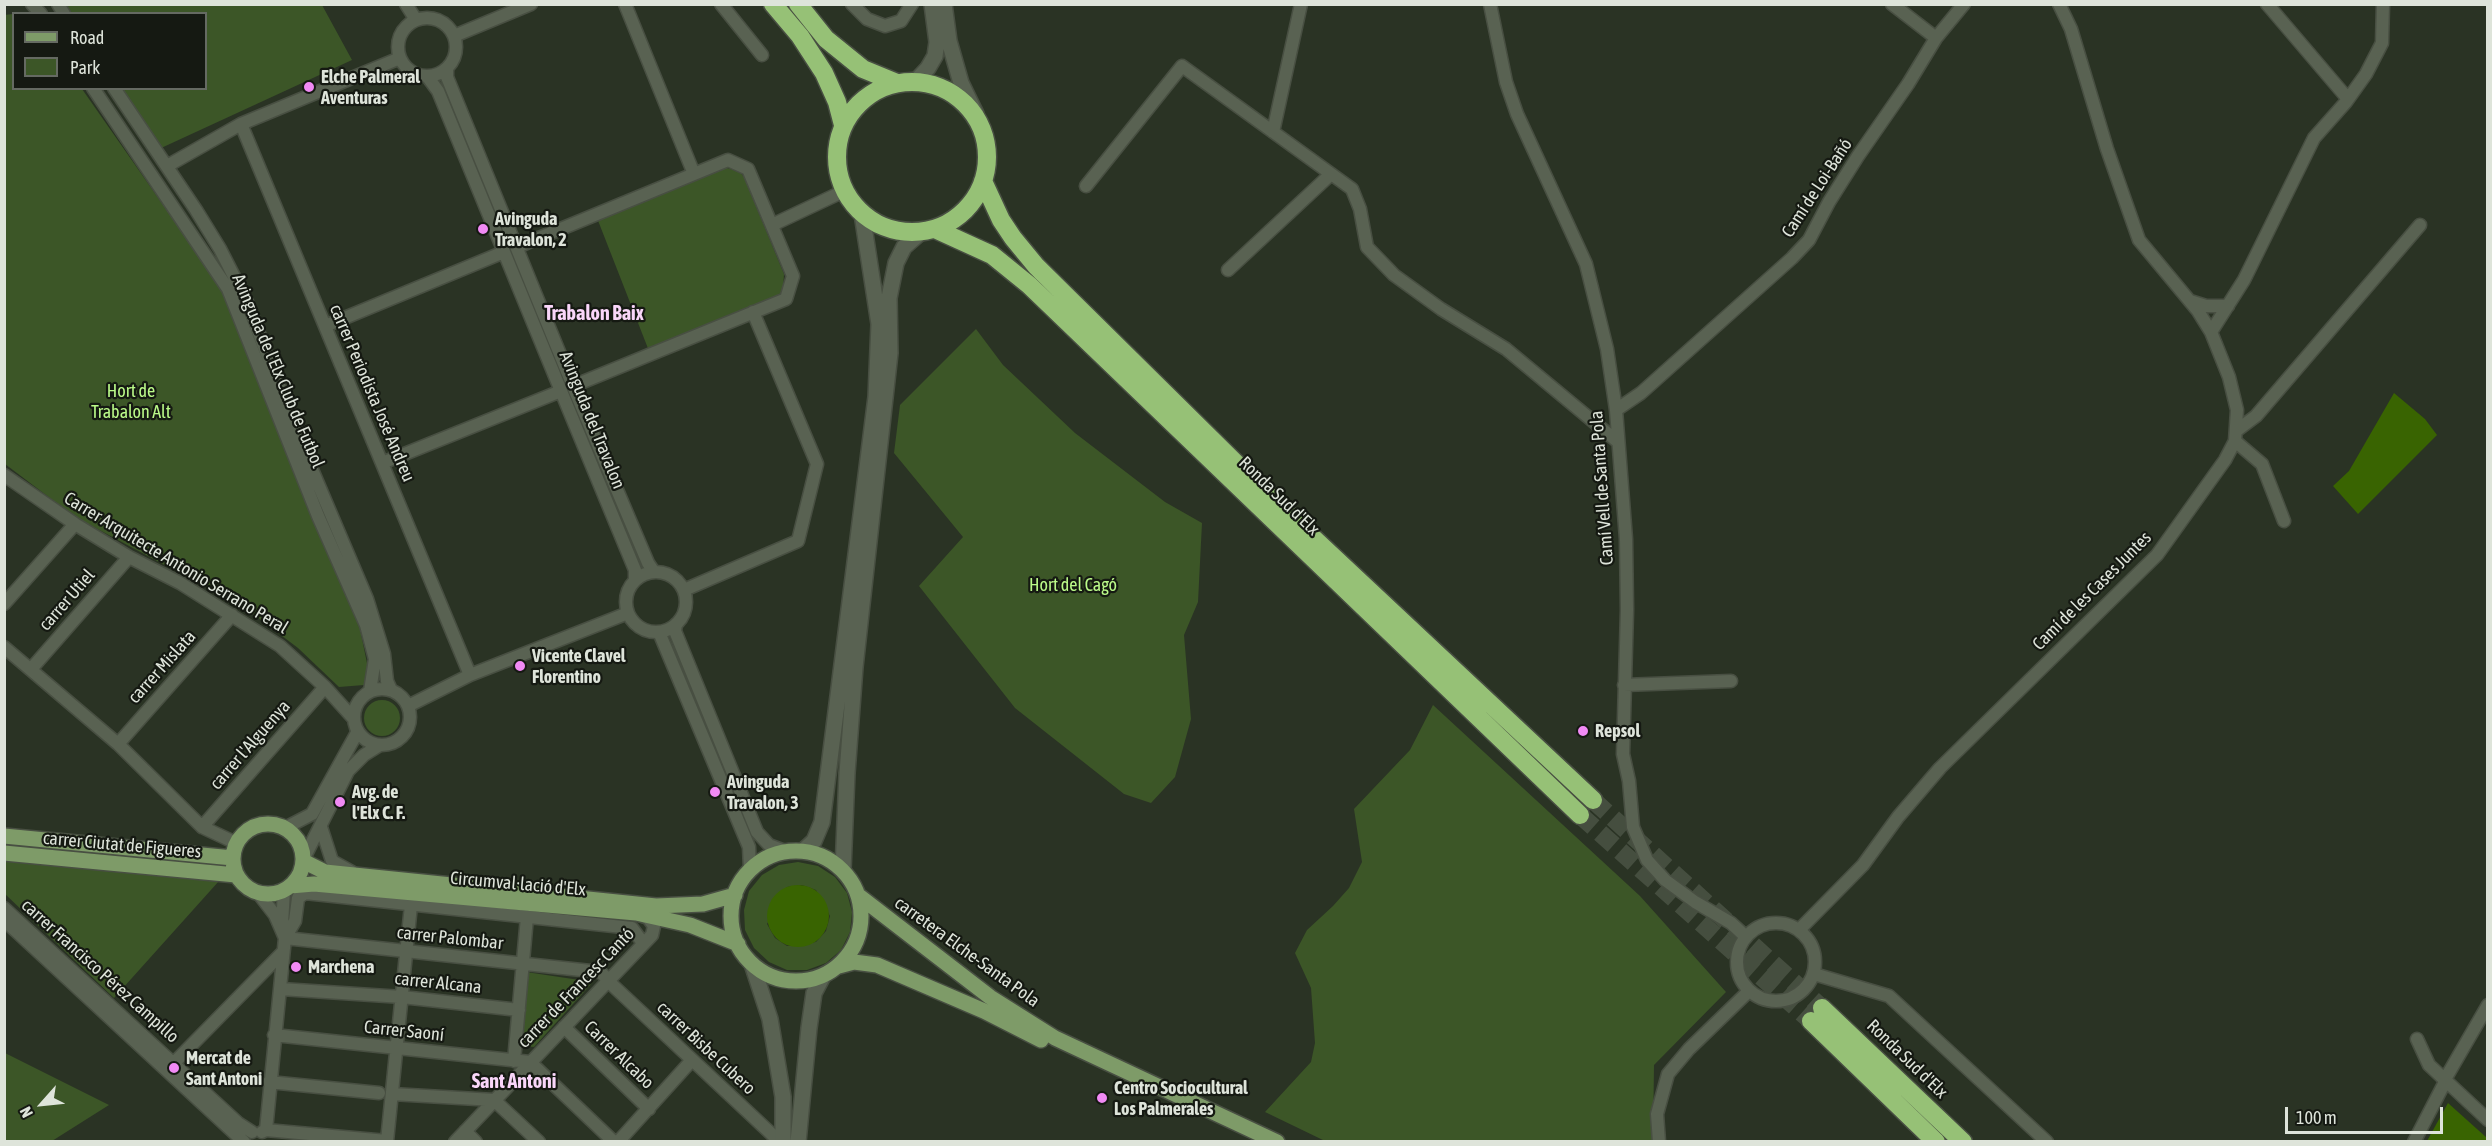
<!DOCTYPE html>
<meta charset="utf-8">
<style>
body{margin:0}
#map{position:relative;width:2492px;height:1146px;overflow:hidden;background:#2a3324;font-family:"Asap Condensed",sans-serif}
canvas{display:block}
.frame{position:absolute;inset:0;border:6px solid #dee4da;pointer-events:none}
.legend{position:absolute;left:12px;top:12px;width:195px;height:78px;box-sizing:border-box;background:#151912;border:2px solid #656a62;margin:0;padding:8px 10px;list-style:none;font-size:18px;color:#dee4da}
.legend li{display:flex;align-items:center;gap:12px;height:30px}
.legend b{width:30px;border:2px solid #656a62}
.north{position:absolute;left:12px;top:1074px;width:60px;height:60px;-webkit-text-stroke:4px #151912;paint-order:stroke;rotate:243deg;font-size:16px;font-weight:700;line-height:24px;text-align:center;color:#dee4da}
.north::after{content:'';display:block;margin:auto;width:21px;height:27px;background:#dee4da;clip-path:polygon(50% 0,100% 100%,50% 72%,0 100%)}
.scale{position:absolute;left:2285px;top:1107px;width:158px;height:27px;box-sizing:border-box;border:3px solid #dee4da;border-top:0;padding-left:8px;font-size:18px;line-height:21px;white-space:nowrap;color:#dee4da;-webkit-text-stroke:4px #151912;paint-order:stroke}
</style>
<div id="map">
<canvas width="2492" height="1146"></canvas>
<div class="frame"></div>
<ul class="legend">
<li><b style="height:8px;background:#7e9b68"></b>Road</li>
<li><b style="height:16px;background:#3c5627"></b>Park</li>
</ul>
<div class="north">N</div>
<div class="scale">100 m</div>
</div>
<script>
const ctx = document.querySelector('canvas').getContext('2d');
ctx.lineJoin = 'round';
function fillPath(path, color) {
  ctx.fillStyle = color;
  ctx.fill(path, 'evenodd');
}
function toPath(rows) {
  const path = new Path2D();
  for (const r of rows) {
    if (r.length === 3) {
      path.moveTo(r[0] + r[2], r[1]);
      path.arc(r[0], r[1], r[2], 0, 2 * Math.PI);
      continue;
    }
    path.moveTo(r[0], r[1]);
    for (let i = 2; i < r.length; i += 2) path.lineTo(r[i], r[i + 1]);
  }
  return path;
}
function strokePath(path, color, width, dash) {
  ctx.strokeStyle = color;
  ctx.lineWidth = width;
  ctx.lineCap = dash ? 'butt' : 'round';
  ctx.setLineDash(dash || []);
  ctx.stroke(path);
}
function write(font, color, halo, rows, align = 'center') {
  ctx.font = font + ' "Asap Condensed",sans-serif';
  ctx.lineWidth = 4.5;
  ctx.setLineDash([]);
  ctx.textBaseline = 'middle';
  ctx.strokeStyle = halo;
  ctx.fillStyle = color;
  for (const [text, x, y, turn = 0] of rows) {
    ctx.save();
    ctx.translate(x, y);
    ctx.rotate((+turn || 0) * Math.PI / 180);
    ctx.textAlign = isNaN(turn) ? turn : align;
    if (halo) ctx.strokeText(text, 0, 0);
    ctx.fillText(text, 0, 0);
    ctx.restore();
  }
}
fillPath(toPath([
 [64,5,322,5,352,60,159,149,119,89,206,88,206,14,70,13],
 [13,14,14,88,82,89,224,292,313,521,359,624,368,668,364,685,339,687,298,648,245,608,75,517,5,464,4,15],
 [724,167,740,172,744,177,784,274,783,290,778,297,649,351,597,218],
 [976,329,1003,365,1075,433,1165,502,1202,523,1198,602,1184,635,1191,719,1175,777,1151,803,1124,794,1015,708,919,586,963,537,894,453,900,405],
 [382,718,18],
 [1433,705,1640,896,1726,992,1654,1065,1653,1141,1325,1141,1265,1112,1311,1062,1315,1043,1311,988,1295,953,1307,930,1333,906,1349,888,1362,862,1354,809,1410,750],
 [4,859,219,881,114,998,5,894],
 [798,862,818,866,835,877,847,893,852,912,850,932,841,950,826,963,807,970,787,970,769,962,754,948,745,930,744,910,749,891,762,875,779,865],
 [802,885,816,890,830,916,826,931,816,942,787,946,775,938,767,924,787,887],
 [526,972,593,982,534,1047,520,1046],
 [5,1053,109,1105,52,1141,5,1141]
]), '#3c5627');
fillPath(toPath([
 [2394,393,2425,419,2437,435,2358,514,2333,486,2349,471],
 [798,916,31],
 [2448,1103,2487,1138,2487,1141,2427,1141]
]), '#396401');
strokePath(toPath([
 [1593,800,1822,1008],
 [1580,815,1811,1021]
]), '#454e3f', 18, [18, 9]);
const street = toPath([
 [32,4,41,14],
 [58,4,64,14],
 [406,4,416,20],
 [625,4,694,174],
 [721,4,762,55],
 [852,4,867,19,885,26,901,21,912,4],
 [1490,4,1506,82,1517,114,1586,264,1607,349,1616,410,1626,539,1627,610,1623,754,1629,781,1633,827,1647,860,1665,880,1695,902,1731,923,1746,937],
 [1892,4,1936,38],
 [2059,4,2071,29,2107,149,2139,240,2198,311,2211,332],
 [2267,4,2348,99],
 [427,47,29],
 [454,36,531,4],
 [447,68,447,77,573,386,648,563,654,572],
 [427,76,438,91,561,391,635,570,635,580],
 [93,88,228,289,318,516,366,625,375,659,370,691],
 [114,88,196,210,220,249,247,302,302,446,367,599,384,654,387,681,391,690],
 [241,124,470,675],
 [1273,132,1301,4],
 [167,166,241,124,400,58],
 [1086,186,1182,66,1352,189,1360,209,1367,247,1394,275,1441,309,1506,349,1618,442],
 [772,225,844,191],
 [517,247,728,160,748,169,793,276,786,299,573,386],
 [1228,270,1331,174],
 [2190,301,2206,306,2228,306],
 [325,326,504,252],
 [1616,410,1641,393,1792,258,1809,240,1829,202,1858,156,1908,84,1936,38,1964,4],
 [2236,431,2256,416,2420,225],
 [2235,441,2262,464,2284,521],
 [382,463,561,391],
 [4,475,75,524,129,557,180,583,280,646,325,687,354,719],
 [656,602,30],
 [684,590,798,541,817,464,753,312],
 [4,604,75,524],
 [676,624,675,631,757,832,769,845,785,851],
 [659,632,749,847,750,869],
 [4,647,118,744,202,827,236,843],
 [32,668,129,557],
 [1624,685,1731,681],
 [382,717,28],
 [408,706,470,675,628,613],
 [118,744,232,615],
 [202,827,325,687],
 [321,827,332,861,352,872],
 [285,828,312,814,358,731],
 [303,860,348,771,364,755,380,745],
 [258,893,275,915,285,938,266,1130,262,1132],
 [4,908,238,1123,252,1132],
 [4,920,244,1142],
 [1776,962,39],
 [282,924,284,891],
 [1799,930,1863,865,1898,817,1940,768,2157,555,2225,460,2235,441,2237,410,2229,377,2211,332,2244,280,2314,138,2346,102,2366,74,2382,43,2383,4],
 [285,938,295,921,298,898,305,893,632,928,643,943],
 [285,938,600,972,609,980],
 [1814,974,1889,996,2047,1142],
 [608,981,780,1142],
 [281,989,402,997,519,1010],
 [564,1027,649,1109],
 [274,1035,530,1062,614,1142],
 [2417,1039,2429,1065,2488,1120],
 [514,1061,527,917],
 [168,1069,283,952],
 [2444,1081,2488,1005],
 [269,1082,379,1093],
 [392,1094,494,1100,539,1142],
 [266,1130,387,1141,411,905],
 [465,1131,476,1142],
 [455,1142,652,935,654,926,648,918,640,915],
 [618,1142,692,1060],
 [1659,1142,1657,1114,1668,1074,1689,1049,1749,991],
 [2414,1142,2445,1082]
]);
const secondary = toPath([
 [944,4,949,41,961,83,976,114],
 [915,82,928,68,935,56,937,42,932,4],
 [803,851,814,841,822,822,876,397,879,324,862,214],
 [843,870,847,773,855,667,890,353,889,298,896,263,904,247,920,233],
 [752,964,770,1019,783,1097,783,1142],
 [798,1142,809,1028,814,993,823,976]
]);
const primary = toPath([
 [268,859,35],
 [4,836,233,858],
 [796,916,65],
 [4,853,236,875],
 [303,861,325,872,656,906,703,904,735,895],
 [290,886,314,884,636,913,690,925,738,944],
 [859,896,990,997,1055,1038,1277,1142],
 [839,966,854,962,877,965,984,1011,1041,1040]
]);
const highway = toPath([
 [773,4,800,36,824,73,837,102,843,125],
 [798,4,826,39,863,69,897,83],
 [912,157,75],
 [983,181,1001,220,1013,238,1036,266,1277,504,1593,800],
 [935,229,992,255,1029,285,1580,815],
 [1822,1008,1963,1142],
 [1811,1021,1936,1142]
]);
strokePath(street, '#484f42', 15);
strokePath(secondary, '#484f42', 18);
strokePath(primary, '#484f42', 18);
strokePath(highway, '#484f42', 21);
strokePath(street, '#596252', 12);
strokePath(secondary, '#596252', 15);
strokePath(primary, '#7e9b68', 15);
strokePath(highway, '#96c176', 18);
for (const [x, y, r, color] of [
 [309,87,6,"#f18af4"],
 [483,229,6,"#f18af4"],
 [520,666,6,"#f18af4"],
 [1583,731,6,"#f18af4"],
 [715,792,6,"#f18af4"],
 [340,802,6,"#f18af4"],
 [296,967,6,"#f18af4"],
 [174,1068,6,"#f18af4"],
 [1102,1098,6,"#f18af4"]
]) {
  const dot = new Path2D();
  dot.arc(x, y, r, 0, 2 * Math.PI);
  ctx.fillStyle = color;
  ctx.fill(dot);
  strokePath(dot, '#151912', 2);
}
write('bold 18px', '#dee4da', '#151912', [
 ["Elche Palmeral",321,77],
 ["Aventuras",321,98],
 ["Avinguda",495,219],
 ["Travalon, 2",495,240],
 ["Vicente Clavel",532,656],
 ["Florentino",532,677],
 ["Repsol",1595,731],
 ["Avinguda",727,782],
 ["Travalon, 3",727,803],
 ["Avg. de",352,792],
 ["l'Elx C. F.",352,813],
 ["Marchena",308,967],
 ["Mercat de",186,1058],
 ["Sant Antoni",186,1079],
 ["Centro Sociocultural",1114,1088],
 ["Los Palmerales",1114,1109]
], 'left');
write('18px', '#dee4da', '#151912', [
 ["Camí de Loi-Bañó",1817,188,-57],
 ["Avinguda de l'Elx Club de Futbol",278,371,67],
 ["carrer Periodista José Andreu",372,393,67],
 ["Avinguda del Travalon",592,420,68],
 ["Camí Vell de Santa Pola",1602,488,-94],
 ["Ronda Sud d'Elx",1279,496,44],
 ["Carrer Arquitecte Antonio Serrano Peral",176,563,31],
 ["Camí de les Cases Juntes",2092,591,-45],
 ["carrer Utiel",67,600,-49],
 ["carrer Mislata",162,667,-48],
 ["carrer l'Alguenya",250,745,-49],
 ["carrer Ciutat de Figueres",122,845,5],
 ["Circumval·lació d'Elx",518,884,5],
 ["carrer Palombar",450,938,6],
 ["carretera Elche-Santa Pola",967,952,36],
 ["carrer Francisco Pérez Campillo",100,971,42],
 ["carrer Alcana",438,983,6],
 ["carrer de Francesc Cantó",576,988,-46],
 ["Carrer Saoní",404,1031,6],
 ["carrer Bisbe Cubero",706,1048,43],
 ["Carrer Alcabo",619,1055,44],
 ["Ronda Sud d'Elx",1907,1059,44]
]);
write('18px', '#bbfa89', '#151912', [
 ["Hort de",131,391],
 ["Trabalon Alt",131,412],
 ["Hort del Cagó",1073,585]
]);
write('bold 20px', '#f9d6f9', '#151912', [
 ["Trabalon Baix",594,314],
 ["Sant Antoni",514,1082]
]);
</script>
